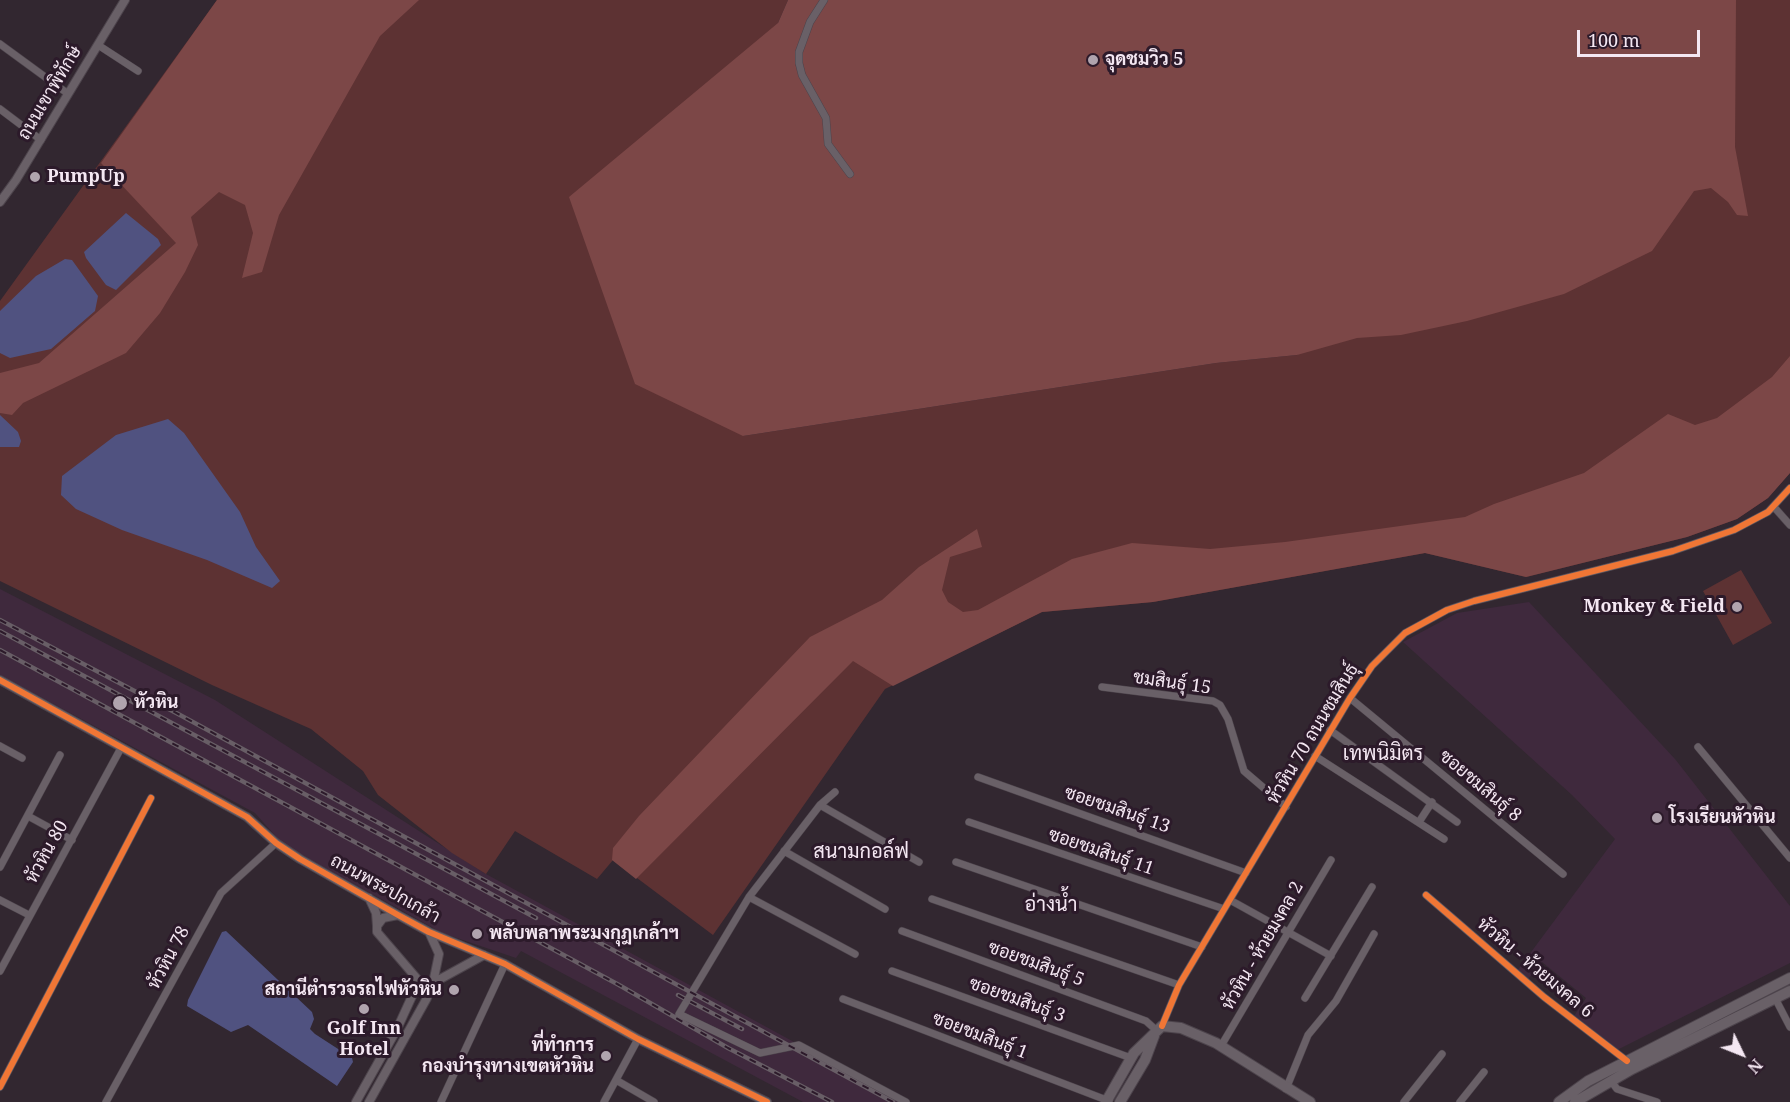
<!DOCTYPE html>
<meta charset="utf-8">
<style>
body{margin:0}
#map{position:relative;width:1790px;height:1102px;overflow:hidden;background:#322730;font-family:"Noto Serif",serif}
canvas{display:block}
.north{position:absolute;left:1712px;top:1024px;width:60px;height:60px;-webkit-text-stroke:4px #2c1a2a;paint-order:stroke;rotate:133deg;font-size:16px;font-weight:700;line-height:24px;text-align:center;color:#f4e7f2}
.north::after{content:'';display:block;margin:auto;width:21px;height:27px;background:#f4e7f2;clip-path:polygon(50% 0,100% 100%,50% 72%,0 100%)}
.scale{position:absolute;left:1577px;top:30px;width:123px;height:27px;box-sizing:border-box;border:3px solid #f4e7f2;border-top:0;padding-left:8px;font-size:18px;line-height:21px;white-space:nowrap;color:#f4e7f2;-webkit-text-stroke:4px #2c1a2a;paint-order:stroke}
</style>
<div id="map">
<canvas width="1790" height="1102"></canvas>
<div class="north">N</div>
<div class="scale">100 m</div>
</div>
<script>
const ctx = document.querySelector('canvas').getContext('2d');
ctx.lineJoin = 'round';
function fillPath(path, color) {
  ctx.fillStyle = color;
  ctx.fill(path, 'evenodd');
}
function toPath(rows) {
  const path = new Path2D();
  for (const r of rows) {
    path.moveTo(r[0], r[1]);
    for (let i = 2; i < r.length; i += 2) path.lineTo(r[i], r[i + 1]);
  }
  return path;
}
function strokePath(path, color, width, dash) {
  ctx.strokeStyle = color;
  ctx.lineWidth = width;
  ctx.lineCap = dash ? 'butt' : 'round';
  ctx.setLineDash(dash || []);
  ctx.stroke(path);
}
function write(font, color, halo, rows, align = 'center') {
  ctx.font = font + ' "Noto Serif",Sarabun,serif';
  ctx.lineWidth = 6;
  ctx.setLineDash([]);
  ctx.textBaseline = 'middle';
  ctx.strokeStyle = halo;
  ctx.fillStyle = color;
  for (const [text, x, y, turn = 0] of rows) {
    ctx.save();
    ctx.translate(x, y);
    ctx.rotate((+turn || 0) * Math.PI / 180);
    ctx.textAlign = isNaN(turn) ? turn : align;
    if (halo) ctx.strokeText(text, 0, 0);
    ctx.fillText(text, 0, 0);
    ctx.restore();
  }
}
fillPath(toPath([
 [0,589,215,700,486,874,904,1102,803,1102,521,951,516,958,442,933,309,859,279,840,255,813,0,675],
 [1529,602,1675,759,1790,906,1790,963,1617,1050,1574,1016,1586,998,1542,962,1528,979,1517,971,1615,839,1572,795,1403,642,1457,613]
]), '#3f293d');
fillPath(toPath([
 [217,0,788,0,778,23,743,436,1216,363,1297,355,1695,0,1790,0,1790,473,1768,498,1737,519,1687,537,1526,577,1425,553,1153,602,1042,612,885,689,713,935,613,860,597,879,515,831,486,874,452,853,378,795,363,771,311,729,212,685,0,581,0,301],
 [1741,570,1772,623,1733,645,1703,591]
]), '#5d3233');
fillPath(toPath([
 [217,0,419,0,380,36,279,215,262,272,242,278,253,233,245,205,219,192,191,217,198,245,185,272,160,313,126,353,23,403,12,415,0,413,0,373,39,363,176,243,101,163],
 [788,0,1736,0,1735,147,1748,216,1737,215,1728,202,1711,188,1694,191,1652,251,1564,294,1467,321,1401,335,1357,338,1297,355,1216,363,743,436,635,384,569,197,778,23],
 [1790,356,1790,473,1768,498,1737,519,1687,537,1526,577,1425,553,1153,602,1042,612,893,686,853,661,636,879,612,860,613,848,639,816,810,637,882,600,919,567,977,529,982,547,950,557,942,590,948,602,963,612,978,610,1072,559,1132,543,1210,549,1285,542,1465,517,1494,504,1584,473,1668,414,1695,425,1717,418,1772,377]
]), '#7c4747');
fillPath(toPath([
 [126,213,158,239,161,245,116,290,106,285,86,258,84,252],
 [65,259,72,260,98,296,95,311,51,349,10,358,0,353,0,311,36,276],
 [0,415,18,432,21,441,19,447,0,447],
 [168,419,184,433,240,512,256,547,280,581,272,588,207,560,122,530,76,509,61,495,62,476,116,435],
 [226,931,312,1012,314,1019,310,1029,315,1034,352,1058,353,1062,337,1086,248,1025,231,1032,187,1006,188,1000,222,932]
]), '#505280');
const minor = toPath([
 [824,0,810,22,799,52,799,63,802,75,826,118,828,144,850,174],
 [0,44,67,93],
 [98,45,138,71],
 [0,109,41,140],
 [1774,507,1790,525],
 [1102,687,1213,701,1220,705,1228,719,1244,771,1286,807],
 [1350,698,1563,874],
 [1330,730,1457,822],
 [0,746,22,758],
 [1698,747,1790,858],
 [1315,756,1444,839],
 [978,777,1246,873],
 [835,792,820,805,749,897,679,1014,760,1053,799,1045,906,1102],
 [820,805,919,862],
 [28,816,72,840],
 [969,822,1224,909],
 [1419,822,1432,802],
 [784,851,885,909],
 [956,862,1202,947],
 [0,867,60,755],
 [1426,895,1544,997,1627,1061],
 [749,897,855,954],
 [932,899,1179,985],
 [0,900,29,915],
 [1230,900,1331,956],
 [902,931,1146,1021,1156,1030],
 [0,971,121,748],
 [892,971,1131,1058],
 [1305,998,1372,887],
 [1775,998,1790,1027],
 [843,999,1109,1101],
 [1162,1026,1179,985,1350,698,1372,666,1405,633,1447,610,1474,601,1673,551,1734,530,1768,512,1790,488],
 [1221,1046,1331,860],
 [616,1080,654,1102],
 [1611,1081,1617,1089,1657,1102],
 [0,1087,151,798],
 [1286,1089,1308,1035,1336,1001,1374,934],
 [106,1102,221,893,276,843],
 [441,1102,505,964],
 [604,1102,638,1039],
 [1404,1102,1442,1054],
 [1460,1102,1484,1072]
]);
const tertiary = toPath([
 [0,202,16,180,125,0],
 [0,680,247,817,276,843,300,859,398,915,429,932,505,964,638,1039,767,1102],
 [369,898,376,913,377,926],
 [398,915,383,918,377,926,377,932,419,981,433,983,484,955],
 [356,1102,397,1029,419,981],
 [369,1102,427,998,433,983,439,954,429,932]
]);
const secondary = toPath([
 [1106,1102,1134,1053,1162,1026,1181,1028,1216,1043,1310,1102],
 [1120,1102,1145,1060,1154,1036],
 [1559,1102,1588,1081,1790,978],
 [1575,1102,1632,1069,1790,991]
]);
strokePath(minor, '#4d444c', 8);
strokePath(tertiary, '#4d444c', 10);
strokePath(secondary, '#4d444c', 12);
strokePath(minor, '#696067', 7);
strokePath(tertiary, '#696067', 8);
strokePath(secondary, '#696067', 10);
const rail = toPath([
 [0,620,180,715,893,1102],
 [0,631,536,918],
 [0,650,619,985,728,1048,832,1102],
 [678,995,742,1029]
]);
strokePath(rail, '#685e66', 4.5);
strokePath(rail, '#2c1a2a', 2, [7]);
strokePath(toPath([
 [0,680,247,817,276,843,300,859,398,915,429,932,505,964,638,1039,767,1102],
 [1426,895,1544,997,1627,1061],
 [1162,1026,1179,985,1350,698,1372,666,1405,633,1447,610,1474,601,1673,551,1734,530,1768,512,1790,488],
 [0,1087,151,798]
]), '#f07635', 6);
for (const [x, y, r, color] of [
 [1093,60,6,"#b0a4ae"],
 [35,177,6,"#b0a4ae"],
 [1737,607,6,"#b0a4ae"],
 [120,703,8,"#b0a4ae"],
 [1657,818,6,"#b0a4ae"],
 [477,934,6,"#b0a4ae"],
 [454,990,6,"#b0a4ae"],
 [364,1009,6,"#b0a4ae"],
 [606,1056,6,"#b0a4ae"]
]) {
  const dot = new Path2D();
  dot.arc(x, y, r, 0, 2 * Math.PI);
  ctx.fillStyle = color;
  ctx.fill(dot);
  strokePath(dot, '#2c1a2a', 2);
}
write('bold 18px', '#f4e7f2', '#2c1a2a', [
 ["จุดชมวิว 5",1105,60],
 ["PumpUp",47,177],
 ["Monkey & Field",1725,607,"right"],
 ["หัวหิน",134,703],
 ["โรงเรียนหัวหิน",1669,818],
 ["พลับพลาพระมงกุฎเกล้าฯ",489,934],
 ["สถานีตำรวจรถไฟหัวหิน",442,990,"right"],
 ["Golf Inn",364,1029,"center"],
 ["Hotel",364,1050,"center"],
 ["ที่ทำการ",594,1046,"right"],
 ["กองบำรุงทางเขตหัวหิน",594,1067,"right"]
], 'left');
write('18px', '#f4e7f2', '#2c1a2a', [
 ["ถนนเขาพิทักษ์",50,93,-59],
 ["ชมสินธุ์ 15",1172,683,8],
 ["หัวหิน 70 ถนนชมสินธุ์",1313,734,-59],
 ["ซอยชมสินธุ์ 8",1480,786,40],
 ["ซอยชมสินธุ์ 13",1117,810,19],
 ["หัวหิน 80",47,852,-61],
 ["ซอยชมสินธุ์ 11",1101,852,19],
 ["ถนนพระปกเกล้า",385,889,29],
 ["หัวหิน - ห้วยมงคล 2",1263,946,-60],
 ["หัวหิน 78",169,958,-62],
 ["ซอยชมสินธุ์ 5",1036,964,20],
 ["หัวหิน - ห้วยมงคล 6",1535,968,40],
 ["ซอยชมสินธุ์ 3",1017,1000,20],
 ["ซอยชมสินธุ์ 1",980,1036,21]
]);
write('20px', '#f4e7f2', '#2c1a2a', [
 ["เทพนิมิตร",1383,754],
 ["สนามกอล์ฟ",861,852],
 ["อ่างน้ำ",1051,905]
]);
</script>
